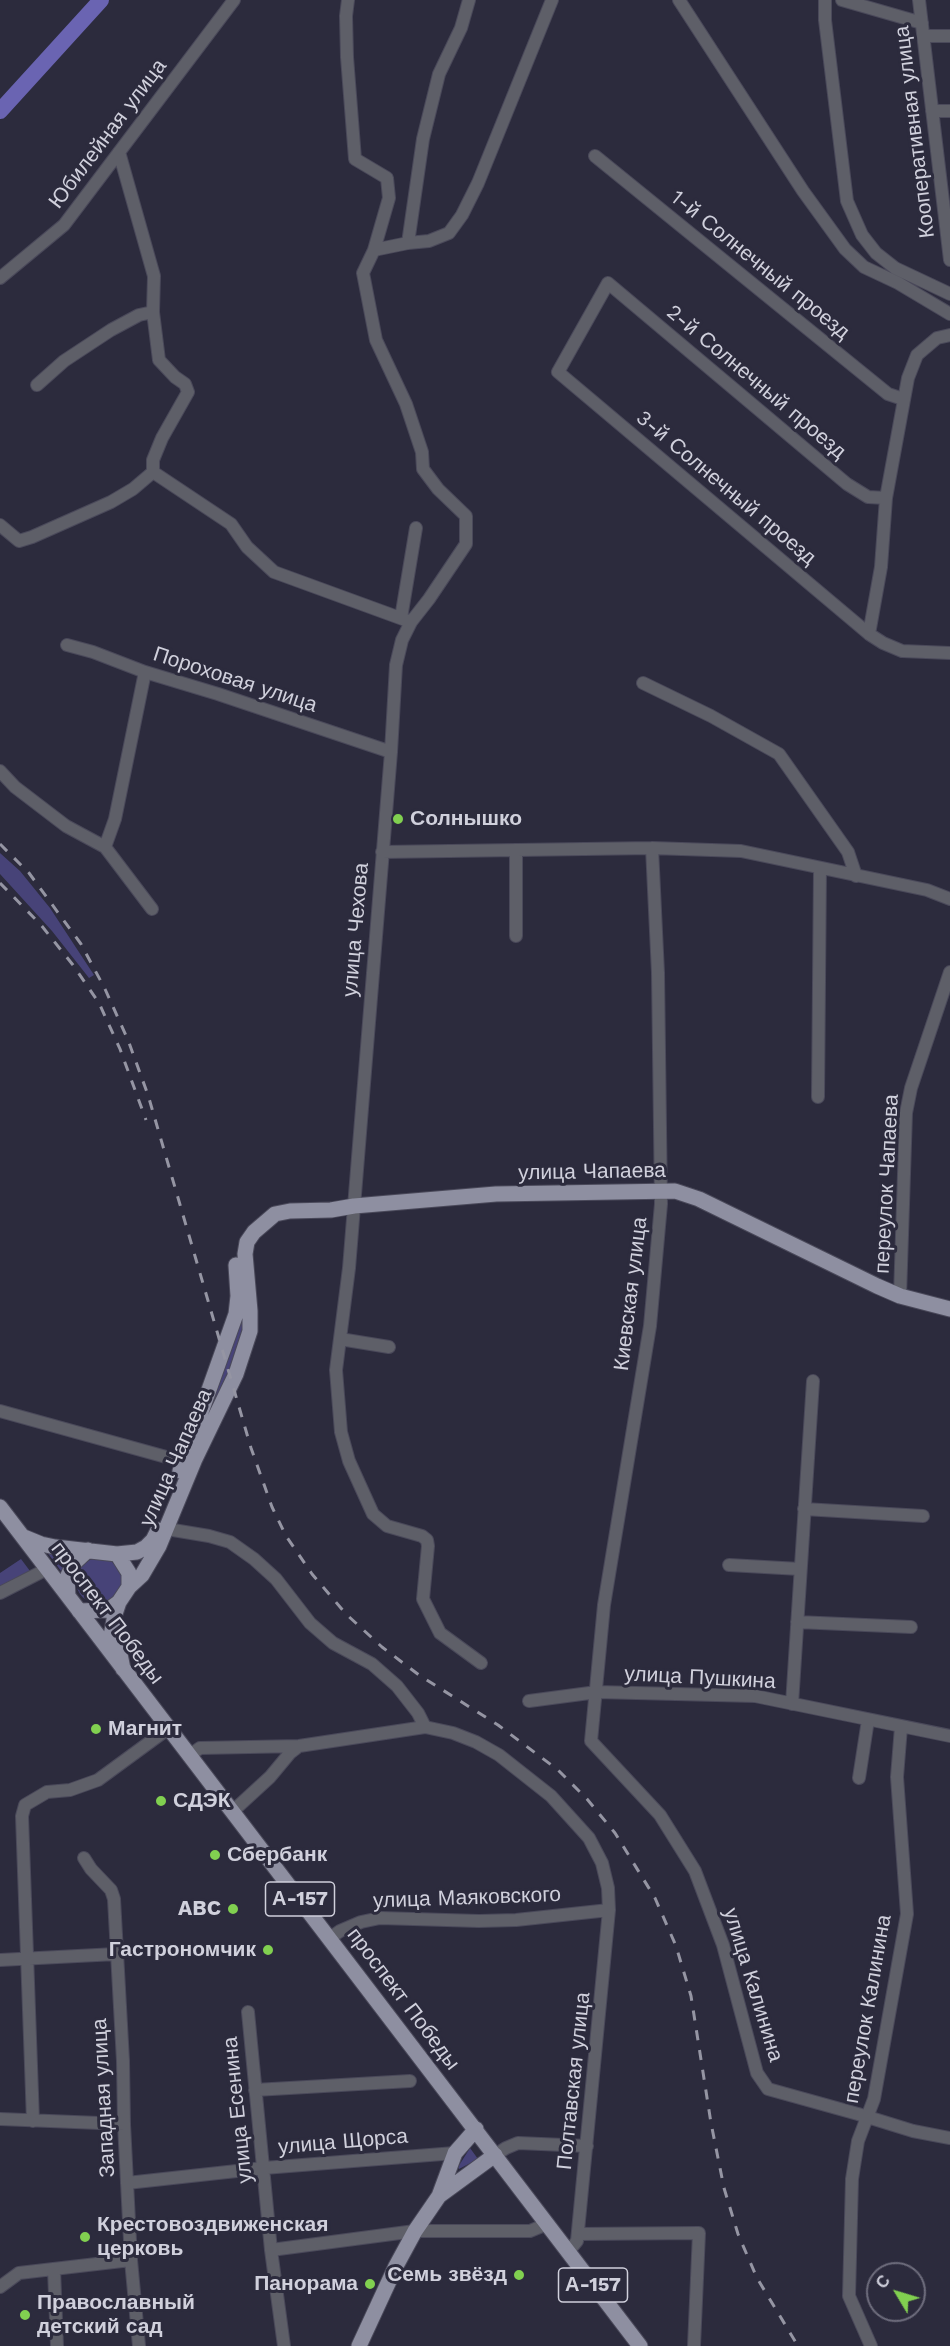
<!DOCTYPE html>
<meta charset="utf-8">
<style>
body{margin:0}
#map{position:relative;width:950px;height:2346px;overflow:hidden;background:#2c2b3d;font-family:"Work Sans",sans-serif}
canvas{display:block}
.north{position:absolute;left:866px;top:2262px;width:60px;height:60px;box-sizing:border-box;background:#2c2b3d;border:2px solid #6e6d7d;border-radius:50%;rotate:308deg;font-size:16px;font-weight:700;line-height:24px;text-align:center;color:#d0d0dc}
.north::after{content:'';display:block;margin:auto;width:21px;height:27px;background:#81d050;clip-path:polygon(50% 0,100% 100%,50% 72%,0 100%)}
</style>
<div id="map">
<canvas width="950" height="2346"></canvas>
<div class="north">С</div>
</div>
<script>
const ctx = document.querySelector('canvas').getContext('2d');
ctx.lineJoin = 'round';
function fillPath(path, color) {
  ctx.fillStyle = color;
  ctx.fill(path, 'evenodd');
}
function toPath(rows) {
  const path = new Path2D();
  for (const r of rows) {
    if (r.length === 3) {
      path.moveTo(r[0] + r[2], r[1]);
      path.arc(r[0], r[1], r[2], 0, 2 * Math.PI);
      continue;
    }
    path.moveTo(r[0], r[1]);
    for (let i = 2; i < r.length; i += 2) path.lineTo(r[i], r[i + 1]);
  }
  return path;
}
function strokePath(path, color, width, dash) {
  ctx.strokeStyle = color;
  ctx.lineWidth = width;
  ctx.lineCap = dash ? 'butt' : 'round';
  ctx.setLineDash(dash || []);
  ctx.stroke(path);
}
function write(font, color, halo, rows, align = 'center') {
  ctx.font = font + ' "Work Sans",sans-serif';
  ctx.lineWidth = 6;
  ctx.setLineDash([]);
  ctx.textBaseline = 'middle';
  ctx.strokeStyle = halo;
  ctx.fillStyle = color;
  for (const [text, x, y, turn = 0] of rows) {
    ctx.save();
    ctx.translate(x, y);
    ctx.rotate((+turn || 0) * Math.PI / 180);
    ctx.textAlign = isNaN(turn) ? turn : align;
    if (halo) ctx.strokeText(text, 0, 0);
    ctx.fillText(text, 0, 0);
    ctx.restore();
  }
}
fillPath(toPath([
 [0,853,20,871,50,908,94,975,89,978,52,931,0,874],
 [244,1298,244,1328,232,1371,191,1455],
 [47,1552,72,1556,61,1571],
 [99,1581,23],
 [21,1559,33,1575,0,1591,0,1573],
 [470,2148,478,2159,459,2169,458,2167]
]), '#474378');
strokePath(toPath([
 [0,111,101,0]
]), '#6a64b2', 16);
const minor = toPath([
 [348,0,346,16,347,57,355,159,387,178,389,198,374,250,363,273,376,340,406,404,422,452,423,469,438,489,466,516,466,544,429,599,411,622,402,640,396,665,391,752,349,1268,336,1370,341,1432,349,1461,373,1514,387,1526,422,1536,427,1540,428,1546,423,1599,440,1633,481,1663],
 [679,0,803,191,845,249,864,267,898,283,950,314],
 [825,0,825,20,847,201,862,235,876,253,895,268,950,294],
 [842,0,922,23],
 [919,0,950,260],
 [923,36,950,36],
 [932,111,950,111],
 [595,156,888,394,903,399],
 [408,243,429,241,449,233,462,215,478,183,552,0],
 [374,250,408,243,423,139,439,74,461,28,469,0],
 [0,278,64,225,234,0],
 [37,385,64,361,111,330,139,315,153,312],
 [153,472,231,524,247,547,274,572,411,622],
 [886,498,868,497,847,484,608,283,558,372,869,634,883,643,902,651,950,653],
 [0,525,19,541,32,537,111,502,133,489,153,472,153,460,162,438,188,392,185,384,175,377,159,360,153,312,154,276,119,152],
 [401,618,416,528],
 [869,634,881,567,886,498,908,378,917,355,937,338,950,335],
 [67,645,93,652,145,672,218,694,391,752],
 [643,683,711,716,779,754,848,852,856,876],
 [0,771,15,787,66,826,105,847,152,909],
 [105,847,115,819,145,672],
 [652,848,658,973,661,1204,650,1326,604,1605,591,1741,660,1815,695,1871,723,1945,757,2073,768,2089,858,2114,913,2131,950,2138],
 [516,850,516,936],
 [382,852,652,848,741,851,927,890,950,899],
 [818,1097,820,868],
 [900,1296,906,1113,911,1088,950,972],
 [340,1339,389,1347],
 [0,1411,177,1460],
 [804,1509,923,1516],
 [167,1529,209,1536,230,1542,254,1559,276,1579,310,1623,333,1643,372,1664,397,1686,418,1713,425,1727],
 [729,1565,800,1569],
 [0,1593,47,1569],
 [797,1622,911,1627],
 [529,1701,597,1692,755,1696,950,1736],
 [792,1704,813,1381],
 [190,1755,200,1748,299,1746,425,1727,453,1733,476,1742,499,1755,551,1796,589,1838,602,1863,608,1888,609,1910,577,2241,568,2252],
 [859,1778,868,1720],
 [233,1811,270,1777,290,1753,299,1746],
 [84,1858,91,1869,111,1890,114,1899,123,2061,124,2124,131,2260,139,2346],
 [330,1938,340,1931,361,1922,380,1918,479,1921,516,1920,609,1910],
 [0,1960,116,1954],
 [248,2012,271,2250,284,2346],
 [255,2090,410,2081],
 [0,2119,124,2124],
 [33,2121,22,1816,25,1805,47,1792,70,1790,98,1780,169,1728],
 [495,2155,506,2148,518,2143,587,2146],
 [127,2183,264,2168,455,2153],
 [578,2234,699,2233,694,2346],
 [271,2250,415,2231,530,2231,547,2224],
 [54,2269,57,2346],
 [0,2287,19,2273,131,2260],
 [871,2346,849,2296,852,2179,858,2141,874,2099,907,1914,897,1777,901,1727]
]);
const major = toPath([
 [180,1471,236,1314,238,1296,236,1265],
 [0,1507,640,2346],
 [24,1537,41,1544,55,1547,117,1554,137,1552,146,1547,153,1540,158,1530],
 [117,1554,129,1573,129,1587],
 [68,1596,67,1578,73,1564,88,1550],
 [79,1611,108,1610,119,1602],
 [123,1669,120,1654,111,1636,115,1614,119,1602,129,1587,142,1575,159,1546,195,1459,236,1374,250,1331,250,1311,245,1254,247,1242,254,1232,275,1214,290,1211,331,1210,354,1206,496,1194,675,1191,699,1199,877,1286,900,1296,950,1309],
 [439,2196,495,2155],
 [359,2346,396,2266,415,2231,439,2196,455,2153,476,2129]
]);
strokePath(minor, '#4a495a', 14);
strokePath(major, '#4a495a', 17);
strokePath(minor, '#5e5f68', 12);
strokePath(major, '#8e8fa1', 15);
strokePath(toPath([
 [0,844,29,873,81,944,105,989,128,1040,148,1095,251,1448,272,1507,286,1536,312,1574,346,1614,382,1647,419,1675,498,1725,558,1770,587,1799,615,1833,655,1898,676,1946,691,1996,711,2123,724,2188,738,2234,757,2278,798,2346],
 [0,883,41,925,73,965,99,1003,120,1049,146,1120]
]), '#9595a3', 3, [10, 10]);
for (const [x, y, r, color] of [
 [398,819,6,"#81d050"],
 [96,1729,6,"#81d050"],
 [161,1801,6,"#81d050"],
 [215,1855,6,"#81d050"],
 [233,1909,6,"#81d050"],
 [268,1950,6,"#81d050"],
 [85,2237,6,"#81d050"],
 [519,2275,6,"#81d050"],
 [370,2284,6,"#81d050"],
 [25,2315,6,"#81d050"]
]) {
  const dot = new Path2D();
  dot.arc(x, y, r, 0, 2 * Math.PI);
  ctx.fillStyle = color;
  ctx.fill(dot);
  strokePath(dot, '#2c2b3d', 2);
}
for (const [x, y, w] of [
 [300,1899,69],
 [593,2285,69]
]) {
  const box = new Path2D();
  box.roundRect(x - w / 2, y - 17, w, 34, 4.5);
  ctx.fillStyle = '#2c2b3d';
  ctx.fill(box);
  strokePath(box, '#d0d0dc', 1.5);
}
write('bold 20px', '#d0d0dc', null, [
 ["А-157",300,1899],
 ["А-157",593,2285]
]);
write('21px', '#d0d0dc', '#2c2b3d', [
 ["Кооперативная улица",915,132,-97],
 ["Юбилейная улица",108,134,-53],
 ["1-й Солнечный проезд",760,265,39],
 ["2-й Солнечный проезд",756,382,40],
 ["3-й Солнечный проезд",726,488,40],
 ["Пороховая улица",235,680,18],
 ["улица Чехова",356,930,-85],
 ["улица Чапаева",592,1172,-1],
 ["переулок Чапаева",887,1184,-87],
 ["Киевская улица",631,1294,-83],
 ["улица Чапаева",176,1458,-66],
 ["проспект Победы",107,1613,53],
 ["улица Пушкина",700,1678,3],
 ["улица Маяковского",467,1898,-2],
 ["улица Калинина",753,1985,73],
 ["проспект Победы",403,1999,53],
 ["переулок Калинина",868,2009,-80],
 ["Полтавская улица",574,2081,-84],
 ["Западная улица",104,2098,-93],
 ["улица Есенина",238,2110,-96],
 ["улица Щорса",343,2142,-5]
]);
write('bold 21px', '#d0d0dc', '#2c2b3d', [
 ["Солнышко",410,819],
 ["Магнит",108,1729],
 ["СДЭК",173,1801],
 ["Сбербанк",227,1855],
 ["ABC",221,1909,"right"],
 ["Гастрономчик",256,1950,"right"],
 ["Крестовоздвиженская",97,2225],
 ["церковь",97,2249],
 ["Семь звёзд",507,2275,"right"],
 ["Панорама",358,2284,"right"],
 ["Православный",37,2303],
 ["детский сад",37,2327]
], 'left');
</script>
